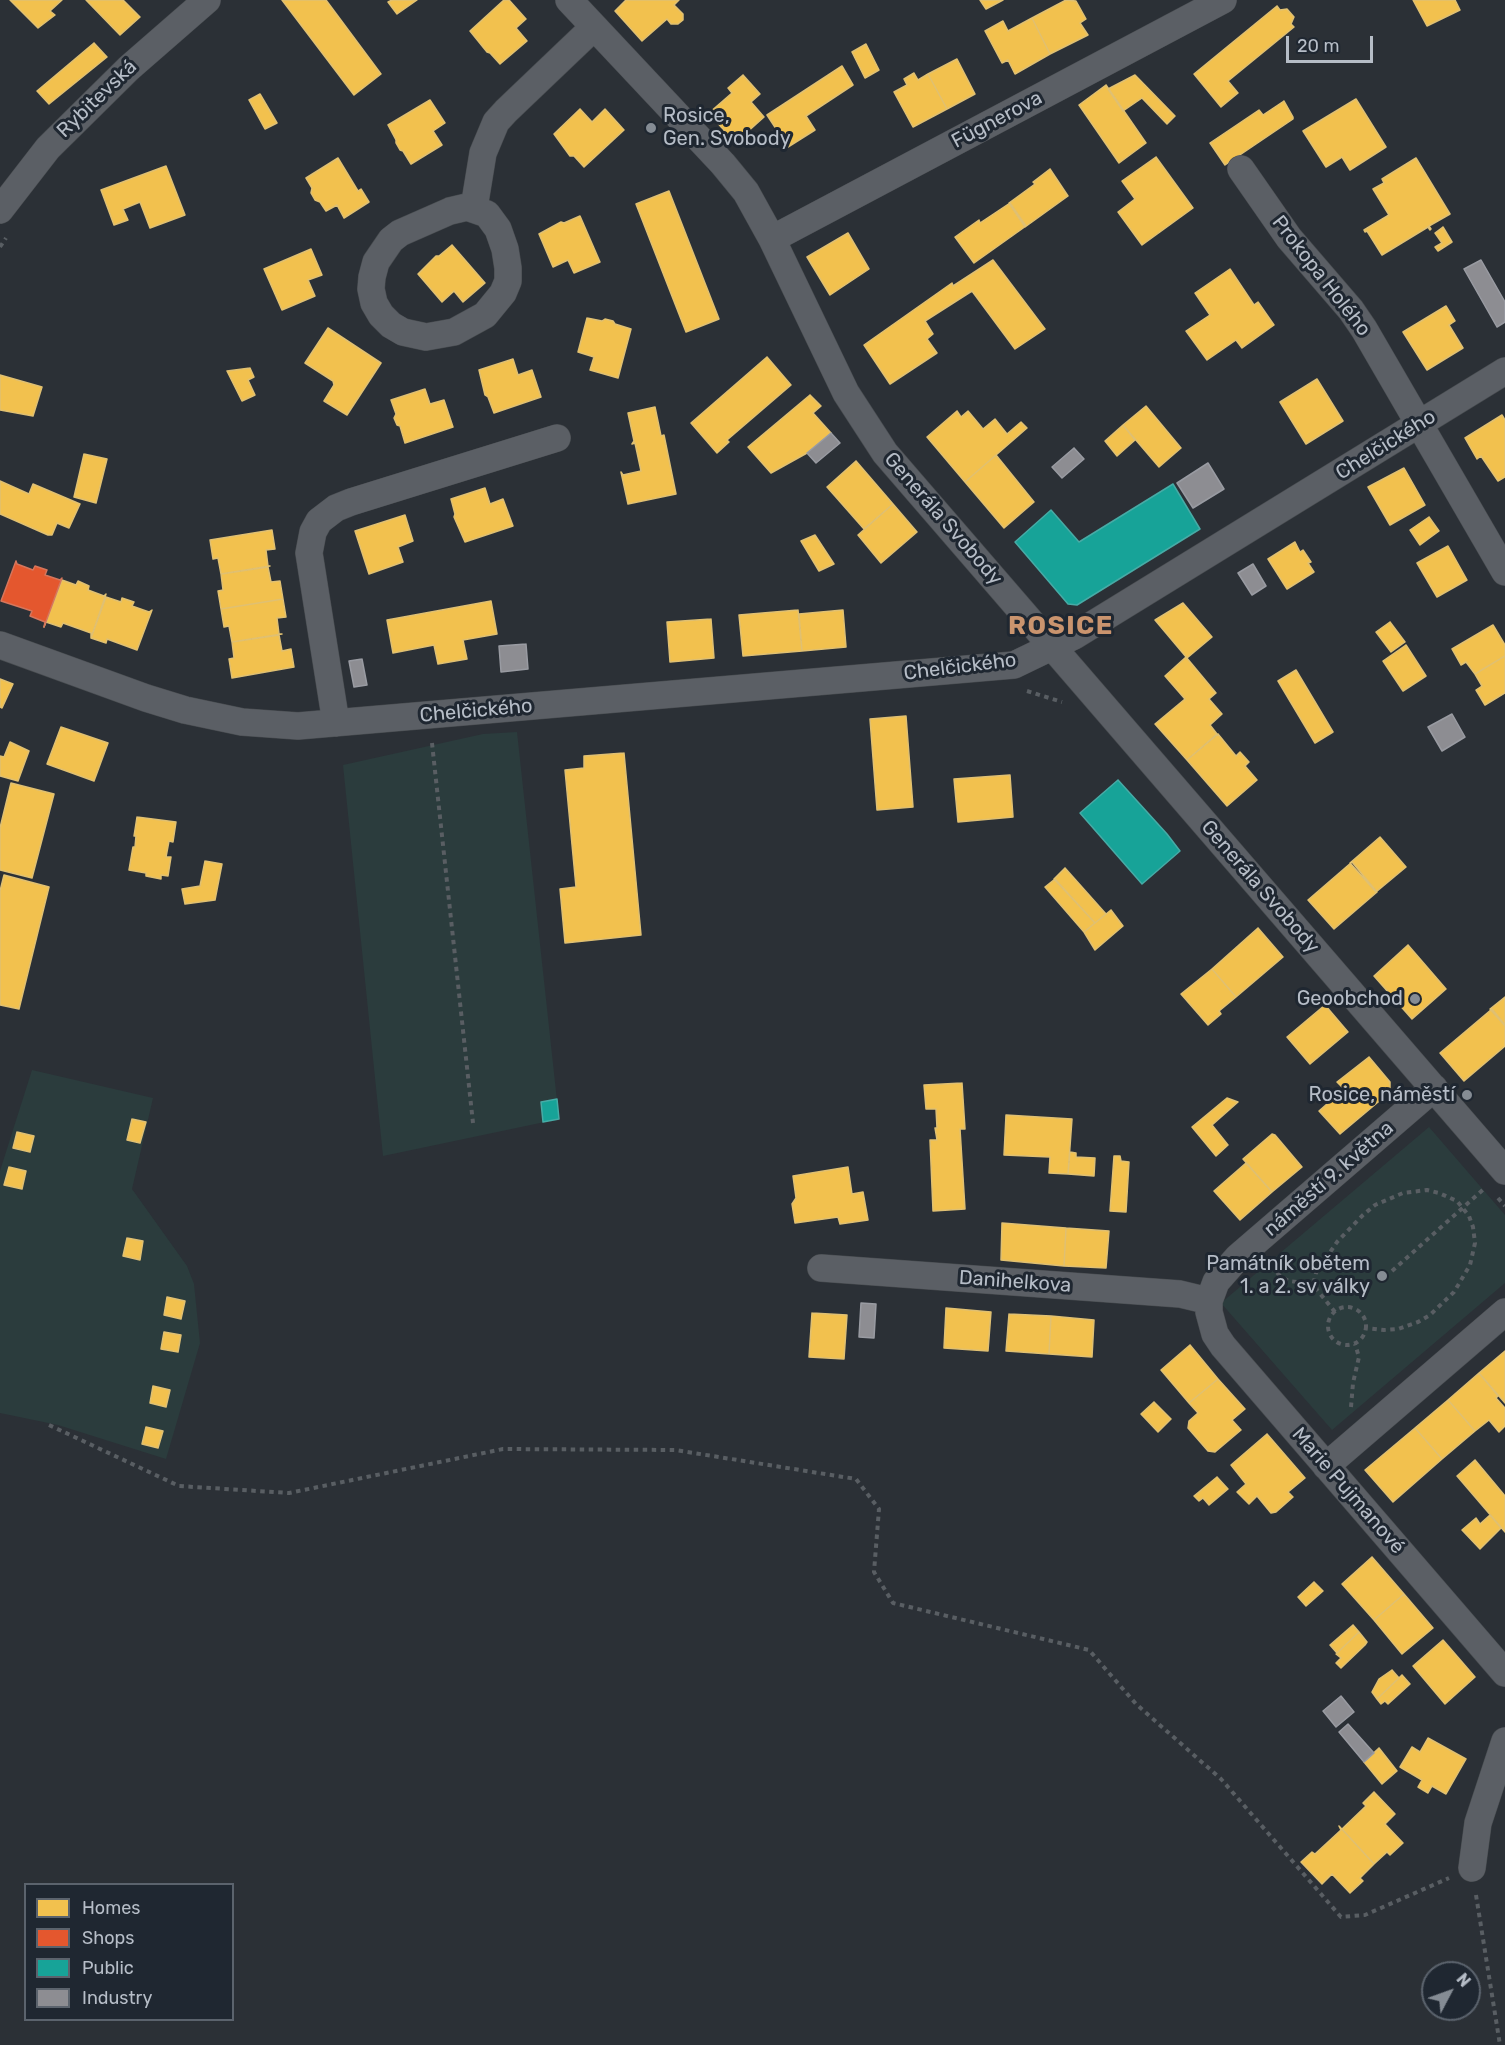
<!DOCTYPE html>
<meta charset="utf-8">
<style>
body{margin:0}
#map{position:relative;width:1505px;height:2045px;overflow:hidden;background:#2b3036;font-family:Rubik,sans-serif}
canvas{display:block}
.legend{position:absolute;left:24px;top:1883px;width:210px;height:138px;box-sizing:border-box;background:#1f2731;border:2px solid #5b636d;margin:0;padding:8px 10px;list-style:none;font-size:18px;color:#b6bdc7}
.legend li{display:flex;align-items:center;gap:12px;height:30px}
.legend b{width:30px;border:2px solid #5b636d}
.north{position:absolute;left:1421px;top:1961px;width:60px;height:60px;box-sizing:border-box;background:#1f2731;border:2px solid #5b636d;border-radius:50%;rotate:49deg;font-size:16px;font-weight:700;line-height:24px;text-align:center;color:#b6bdc7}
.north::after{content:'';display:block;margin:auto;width:21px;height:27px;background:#858c94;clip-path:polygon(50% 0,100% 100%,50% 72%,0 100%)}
.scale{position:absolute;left:1286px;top:36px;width:87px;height:27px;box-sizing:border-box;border:3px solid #b6bdc7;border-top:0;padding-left:8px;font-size:18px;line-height:21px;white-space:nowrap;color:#b6bdc7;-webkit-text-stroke:4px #1f2731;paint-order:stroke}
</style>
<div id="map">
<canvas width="1505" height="2045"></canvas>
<ul class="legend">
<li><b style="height:16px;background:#f2c14e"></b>Homes</li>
<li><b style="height:16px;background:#e4572e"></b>Shops</li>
<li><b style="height:16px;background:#17a398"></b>Public</li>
<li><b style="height:16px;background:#8d8d92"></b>Industry</li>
</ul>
<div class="north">N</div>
<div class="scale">20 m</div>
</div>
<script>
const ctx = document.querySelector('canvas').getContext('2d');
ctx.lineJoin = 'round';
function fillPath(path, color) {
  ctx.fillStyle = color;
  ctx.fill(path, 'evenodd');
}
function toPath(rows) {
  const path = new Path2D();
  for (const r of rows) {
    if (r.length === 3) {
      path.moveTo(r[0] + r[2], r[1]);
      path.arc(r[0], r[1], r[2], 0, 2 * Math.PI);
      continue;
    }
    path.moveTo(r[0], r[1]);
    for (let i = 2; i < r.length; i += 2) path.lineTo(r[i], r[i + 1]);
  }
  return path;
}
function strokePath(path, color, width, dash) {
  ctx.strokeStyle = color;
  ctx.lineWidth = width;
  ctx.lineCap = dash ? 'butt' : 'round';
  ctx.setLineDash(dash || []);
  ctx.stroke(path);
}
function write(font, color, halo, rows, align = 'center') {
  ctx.font = font + ' Rubik,sans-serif';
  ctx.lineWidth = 6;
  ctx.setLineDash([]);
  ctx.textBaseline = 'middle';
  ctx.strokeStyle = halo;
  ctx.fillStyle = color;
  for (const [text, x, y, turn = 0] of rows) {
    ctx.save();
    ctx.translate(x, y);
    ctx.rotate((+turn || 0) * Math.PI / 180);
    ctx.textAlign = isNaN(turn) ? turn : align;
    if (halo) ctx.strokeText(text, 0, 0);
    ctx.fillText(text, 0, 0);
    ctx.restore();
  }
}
fillPath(toPath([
 [517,732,559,1119,383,1156,343,765,483,734],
 [32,1070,153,1098,132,1189,187,1266,194,1284,200,1343,166,1459,58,1425,0,1413,0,1171],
 [1429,1127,1505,1215,1505,1283,1332,1430,1221,1303]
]), '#2b3c3d');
const homes = toPath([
 [10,0,62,0,50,11,55,15,38,28,10,0],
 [86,0,123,0,140,17,120,35,86,0],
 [282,0,326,0,381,74,354,95,282,0],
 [392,0,417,0,397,14,388,2,392,0],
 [504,0,509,0,526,19,516,28,527,41,500,64,490,53,487,52,470,31,504,0],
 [626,0,679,0,674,5,683,14,683,20,678,24,671,24,667,19,642,41,615,11,626,0],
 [980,0,1003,0,986,9,980,0],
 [1066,0,1076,1,1086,19,1080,23,1088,35,1050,54,1032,18,1066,0],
 [1413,0,1455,0,1460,10,1427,26,1413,0],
 [1277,6,1280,10,1287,9,1294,17,1291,24,1294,27,1228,81,1238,93,1221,107,1194,74,1277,6],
 [1032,18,1050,54,1015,74,1008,60,1002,63,985,31,1003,21,1008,31,1032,18],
 [94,43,107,57,49,104,37,91,94,43],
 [866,44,879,70,865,78,852,52,866,44],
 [957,59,975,94,947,109,928,74,957,59],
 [842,66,853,85,806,116,815,130,788,147,767,115,842,66],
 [914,73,918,80,928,74,947,109,913,127,894,92,907,85,904,79,914,73],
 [743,75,760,94,751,102,764,117,735,143,709,113,732,93,728,88,743,75],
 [1135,75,1175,116,1167,124,1142,98,1123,111,1108,89,1135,75],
 [1106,85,1146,143,1119,163,1079,105,1106,85],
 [260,94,277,123,265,129,249,100,260,94],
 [1356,99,1386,147,1350,170,1342,157,1326,167,1303,131,1356,99],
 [430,100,445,123,433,131,442,145,411,164,403,151,400,150,396,143,396,140,388,125,430,100],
 [1284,101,1293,117,1293,119,1225,165,1210,143,1259,110,1263,115,1284,101],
 [580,109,592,122,605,109,624,130,584,167,574,156,570,156,554,134,580,109],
 [1156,157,1193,208,1142,245,1118,212,1135,199,1122,181,1156,157],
 [338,158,358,191,361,189,369,202,344,218,337,205,326,211,320,202,315,200,311,193,312,188,306,178,338,158],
 [1416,158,1450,214,1429,226,1431,229,1430,230,1428,227,1382,255,1367,231,1365,232,1364,230,1389,215,1373,189,1384,183,1382,179,1416,158],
 [166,166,185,215,150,228,140,202,123,209,128,220,114,225,101,190,166,166],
 [1050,169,1068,196,1025,227,1009,203,1035,184,1033,182,1050,169],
 [669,191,719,319,686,332,636,204,669,191],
 [1010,203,1026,226,974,263,955,237,979,220,980,223,1010,203],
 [580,216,600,262,574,273,568,260,553,267,539,234,561,222,564,223,580,216],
 [1443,227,1452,242,1438,251,1435,247,1442,243,1435,233,1443,227],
 [848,233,869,269,830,295,807,257,848,233],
 [452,245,485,283,463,302,454,291,442,302,418,274,436,256,439,256,452,245],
 [311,249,322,275,308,280,315,296,282,310,264,269,311,249],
 [993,260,1045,329,1015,349,972,291,925,321,933,334,927,339,937,353,890,384,864,345,952,283,953,286,993,260],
 [1230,269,1254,305,1258,302,1274,325,1242,348,1236,340,1207,360,1186,331,1210,315,1195,293,1230,269],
 [1446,306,1455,321,1449,325,1463,348,1427,370,1403,332,1446,306],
 [587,318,602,321,605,319,613,321,615,324,631,329,618,378,590,370,594,357,578,352,587,318],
 [328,328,381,363,347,415,324,401,334,385,333,381,305,363,328,328],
 [767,357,791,385,727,440,729,442,717,453,691,423,767,357],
 [513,359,518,375,532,370,541,397,494,413,488,397,485,395,479,370,513,359],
 [250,368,254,377,248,380,255,395,242,401,227,371,250,368],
 [0,375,42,387,33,416,0,410,0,375],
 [1317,379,1343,421,1306,444,1280,402,1317,379],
 [425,389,430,404,444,400,453,427,405,443,400,426,397,425,394,418,396,414,391,400,425,389],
 [810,395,821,406,813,413,831,433,807,453,771,473,748,447,810,395],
 [1146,406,1181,448,1159,467,1123,425,1146,406],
 [655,407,661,436,664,435,676,494,628,504,621,472,623,475,641,471,635,443,632,444,634,441,628,413,655,407],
 [957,411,961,417,968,411,983,429,995,419,1007,434,1021,422,1027,428,965,482,927,437,957,411],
 [1502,415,1505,420,1505,477,1498,481,1481,456,1477,459,1465,438,1502,415],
 [1123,425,1135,440,1117,456,1105,441,1123,425],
 [84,454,107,459,96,503,74,497,84,454],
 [996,455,1034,502,1004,528,965,482,996,455],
 [856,461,893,504,864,529,827,487,856,461],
 [1404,468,1425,505,1390,525,1368,487,1404,468],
 [0,481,29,494,33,484,80,504,69,528,57,523,52,535,48,535,0,514,0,481],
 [485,488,490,504,503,499,513,526,465,542,454,517,455,514,451,499,485,488],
 [893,504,917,532,881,563,858,535,893,504],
 [405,515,413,541,398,547,403,562,369,574,355,531,405,515],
 [1429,517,1439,531,1420,545,1410,530,1429,517],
 [272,530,275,549,266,550,268,566,270,566,221,574,218,558,213,559,210,540,272,530],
 [815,535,834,564,819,571,801,541,815,535],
 [1295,542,1300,552,1303,550,1311,562,1308,563,1314,572,1287,589,1268,559,1295,542],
 [1448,546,1467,580,1437,597,1417,563,1448,546],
 [268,567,271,582,280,581,283,599,221,609,218,591,223,590,221,574,268,567],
 [62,580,76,585,78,581,89,586,88,590,104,596,106,594,91,638,91,633,63,623,61,627,46,622,44,627,62,580],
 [106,597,121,602,122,598,134,602,132,606,149,612,152,610,137,650,107,639,106,643,91,638,106,597],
 [283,599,286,617,277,618,279,634,282,634,232,642,229,626,224,627,221,609,283,599],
 [491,601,497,634,463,640,467,659,438,664,434,645,393,653,387,620,491,601],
 [1183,603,1212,637,1187,658,1155,620,1183,603],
 [798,610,802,651,743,656,739,615,798,610],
 [843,610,846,647,802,651,799,614,843,610],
 [711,619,714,658,670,662,667,622,711,619],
 [1390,622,1405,642,1391,652,1376,632,1390,622],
 [1493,625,1505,645,1505,656,1475,674,1466,662,1461,665,1452,649,1493,625],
 [279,635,282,651,291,649,294,667,232,678,229,659,234,658,232,642,279,635],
 [1406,645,1426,676,1403,691,1383,661,1406,645],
 [1505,656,1505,693,1485,705,1476,690,1482,686,1475,674,1505,656],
 [1186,657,1216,693,1209,699,1222,714,1210,725,1217,734,1187,760,1155,724,1185,699,1165,676,1186,657],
 [1296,670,1333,732,1315,743,1278,681,1296,670],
 [0,679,13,684,2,708,0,707,0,679],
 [906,716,913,807,877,810,870,719,906,716],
 [61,727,108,743,94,781,47,764,61,727],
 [1218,734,1236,756,1240,752,1249,762,1245,766,1257,780,1227,806,1187,760,1218,734],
 [10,742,29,751,18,781,0,776,0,756,4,757,10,742],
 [624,753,641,935,565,943,560,889,576,887,565,770,584,768,584,756,624,753],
 [1010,775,1013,817,958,822,954,779,1010,775],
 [11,783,54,794,32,878,0,870,0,828,11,783],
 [137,817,176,822,173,842,169,841,166,857,171,857,168,876,161,875,161,879,146,876,146,873,129,870,133,847,135,847,136,836,134,836,137,817],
 [1380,837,1406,867,1376,892,1350,863,1380,837],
 [205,861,222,864,215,900,185,904,182,889,200,886,205,861],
 [1352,862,1377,892,1334,929,1308,900,1352,862],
 [1065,868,1106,914,1095,923,1054,879,1065,868],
 [4,875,49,887,19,1009,0,1005,0,891,4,875],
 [1055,879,1095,923,1084,932,1045,887,1055,879],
 [1111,910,1123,926,1095,950,1084,932,1111,910],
 [1258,928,1283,957,1236,997,1212,969,1258,928],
 [1408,945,1446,989,1412,1019,1374,976,1408,945],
 [1212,969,1236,997,1219,1011,1221,1014,1208,1025,1181,994,1212,969],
 [1505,997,1505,1026,1490,1009,1505,997],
 [1325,1005,1348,1032,1310,1064,1287,1037,1325,1005],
 [1492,1009,1505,1025,1505,1046,1464,1081,1440,1053,1492,1009],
 [1369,1057,1390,1082,1390,1092,1340,1134,1319,1111,1344,1089,1337,1082,1369,1057],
 [962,1083,965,1129,960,1129,965,1209,933,1211,930,1140,937,1140,935,1128,937,1128,936,1109,926,1109,924,1085,962,1083],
 [1227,1098,1238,1102,1212,1125,1228,1145,1216,1156,1192,1127,1227,1098],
 [1006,1115,1072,1119,1068,1174,1049,1173,1050,1157,1004,1155,1006,1115],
 [132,1119,146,1122,140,1143,127,1140,132,1119],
 [17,1132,34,1136,30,1152,13,1148,17,1132],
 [1272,1134,1275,1135,1302,1167,1272,1192,1243,1159,1272,1134],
 [1070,1152,1076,1153,1076,1157,1095,1158,1094,1176,1068,1174,1070,1152],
 [1114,1156,1120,1156,1121,1161,1129,1162,1126,1212,1110,1211,1114,1156],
 [1246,1163,1272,1192,1240,1220,1214,1191,1246,1163],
 [9,1167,26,1171,22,1189,4,1185,9,1167],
 [848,1167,852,1194,863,1192,868,1220,840,1224,838,1217,795,1223,792,1204,796,1198,793,1176,848,1167],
 [1002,1223,1066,1228,1064,1266,1001,1260,1002,1223],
 [1066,1228,1109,1231,1106,1268,1064,1266,1066,1228],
 [127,1238,143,1241,140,1260,123,1256,127,1238],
 [167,1297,185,1301,181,1319,164,1315,167,1297],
 [946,1308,991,1312,988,1351,944,1348,946,1308],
 [812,1313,847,1315,844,1359,809,1357,812,1313],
 [1009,1314,1051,1316,1049,1354,1006,1351,1009,1314],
 [1051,1316,1094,1320,1092,1357,1049,1354,1051,1316],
 [164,1332,181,1335,178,1352,161,1349,164,1332],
 [1190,1345,1218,1379,1189,1403,1161,1370,1190,1345],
 [1505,1351,1505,1403,1479,1373,1505,1351],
 [1479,1373,1498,1396,1496,1398,1505,1408,1505,1426,1499,1432,1489,1420,1475,1431,1448,1400,1479,1373],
 [1218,1379,1245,1409,1232,1420,1241,1430,1215,1452,1208,1451,1188,1428,1189,1421,1198,1413,1189,1403,1218,1379],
 [153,1386,170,1390,166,1407,150,1403,153,1386],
 [1448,1400,1475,1431,1442,1459,1415,1428,1448,1400],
 [1154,1402,1171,1419,1158,1432,1141,1414,1154,1402],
 [146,1427,163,1431,158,1448,142,1444,146,1427],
 [1415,1428,1442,1459,1393,1502,1365,1470,1415,1428],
 [1267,1434,1305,1478,1288,1492,1293,1497,1276,1512,1271,1513,1257,1496,1249,1504,1237,1492,1246,1484,1231,1465,1267,1434],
 [1475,1460,1505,1496,1505,1532,1457,1476,1475,1460],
 [1217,1477,1228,1489,1209,1505,1203,1498,1199,1501,1194,1496,1217,1477],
 [1490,1515,1501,1528,1480,1549,1462,1530,1476,1518,1480,1524,1490,1515],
 [1372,1557,1404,1594,1374,1620,1342,1584,1372,1557],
 [1314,1582,1323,1591,1306,1606,1298,1597,1314,1582],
 [1404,1594,1433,1628,1402,1654,1374,1620,1404,1594],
 [1353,1625,1359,1632,1337,1653,1330,1645,1353,1625],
 [1359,1632,1367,1642,1365,1645,1341,1668,1336,1663,1341,1658,1336,1654,1359,1632],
 [1443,1640,1475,1677,1445,1704,1413,1666,1443,1640],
 [1392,1670,1399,1678,1377,1699,1372,1692,1379,1679,1392,1670],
 [1402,1675,1410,1684,1388,1704,1385,1701,1381,1704,1377,1699,1402,1675],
 [1428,1738,1466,1759,1446,1794,1432,1786,1428,1793,1418,1787,1422,1780,1400,1767,1412,1747,1420,1752,1428,1738],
 [1379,1748,1397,1771,1382,1784,1364,1762,1379,1748],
 [1374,1792,1395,1814,1385,1824,1403,1843,1390,1855,1387,1852,1374,1864,1342,1829,1366,1806,1363,1803,1374,1792],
 [1339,1826,1374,1864,1360,1878,1363,1881,1350,1893,1332,1874,1322,1884,1301,1862,1312,1852,1315,1854,1341,1830,1339,1826]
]);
fillPath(homes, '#f2c14e');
strokePath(homes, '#e0c072', 1.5);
const shops = toPath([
 [16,561,17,564,33,570,35,566,47,570,45,575,60,580,62,578,44,627,45,622,30,616,32,611,1,601,16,561]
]);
fillPath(shops, '#e4572e');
strokePath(shops, '#d6765c', 1.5);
const public = toPath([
 [1173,484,1200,529,1077,605,1068,604,1015,542,1051,510,1079,542,1173,484],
 [1118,780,1167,834,1180,851,1142,884,1080,813,1118,780],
 [557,1099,559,1119,543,1122,541,1102,557,1099]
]);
fillPath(public, '#17a398');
strokePath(public, '#47aba6', 1.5);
const industry = toPath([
 [1481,260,1505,302,1505,322,1497,327,1464,269,1481,260],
 [831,433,840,443,816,463,807,453,831,433],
 [1074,448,1084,459,1062,478,1052,467,1074,448],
 [1208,463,1224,489,1193,508,1177,483,1208,463],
 [1253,564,1266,586,1252,595,1238,573,1253,564],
 [526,644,528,669,501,672,499,646,526,644],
 [362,659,367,685,354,687,349,661,362,659],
 [1452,714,1465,737,1442,751,1428,727,1452,714],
 [861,1303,876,1304,874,1338,859,1337,861,1303],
 [1341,1696,1354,1712,1336,1727,1323,1711,1341,1696],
 [1348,1724,1374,1753,1364,1762,1339,1732,1348,1724]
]);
fillPath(industry, '#8d8d92');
strokePath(industry, '#999ba2', 1.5);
const minor = toPath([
 [569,0,723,164,746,192,772,239,846,393,885,453,1505,1171],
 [1241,169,1289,238,1351,310,1364,329,1505,572],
 [467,207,487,214,498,229,505,249,508,268,508,281,503,293,485,315,454,332,426,337,403,332,391,325,381,315,374,303,371,289,372,277,376,262,391,240,400,233,450,211,467,207],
 [474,208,483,153,496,122,506,111,594,27],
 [0,210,48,148,129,68,207,0],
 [772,239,1223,0],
 [0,645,146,698,185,710,242,722,298,726,1014,665,1074,636,1505,371],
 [336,723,309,553,313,532,319,521,336,508,351,502,557,438],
 [1434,1088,1238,1257,1216,1282,1209,1301,1209,1312,1215,1334,1223,1346,1505,1673],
 [821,1268,1180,1294,1209,1301],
 [1326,1466,1505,1312],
 [1472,1868,1478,1823,1505,1741]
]);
strokePath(minor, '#474b4f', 28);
strokePath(toPath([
 [0,247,6,238],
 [1027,691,1062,702],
 [432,743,473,1123],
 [1498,1198,1505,1206],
 [1271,1266,1281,1277,1289,1281,1314,1284],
 [1392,1271,1485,1188],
 [1347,1326,19],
 [1335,1312,1317,1290,1314,1281,1316,1273,1337,1242,1363,1215,1375,1205,1403,1193,1427,1190,1439,1193,1457,1201,1469,1216,1473,1227,1475,1243,1470,1265,1454,1292,1430,1315,1418,1322,1398,1329,1384,1330,1366,1328],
 [1351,1407,1353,1383,1359,1357,1355,1344],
 [49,1425,179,1486,289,1493,503,1449,675,1450,856,1479,879,1509,874,1572,893,1603,1089,1650,1136,1704,1221,1779,1341,1917,1365,1915,1449,1878],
 [1476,1895,1500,2045]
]), '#595e63', 4, [4.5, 4.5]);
strokePath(minor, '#5b5f65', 27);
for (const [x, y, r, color] of [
 [651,128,6,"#858c94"],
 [1415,999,6,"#858c94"],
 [1467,1095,6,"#858c94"],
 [1382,1276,6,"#858c94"]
]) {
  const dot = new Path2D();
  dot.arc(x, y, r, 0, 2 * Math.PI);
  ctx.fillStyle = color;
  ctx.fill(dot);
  strokePath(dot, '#1f2731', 2);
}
write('20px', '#b6bdc7', '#1f2731', [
 ["Rybitevská",97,99,-44],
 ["Fügnerova",997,120,-28],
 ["Prokopa Holého",1321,276,52],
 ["Chelčického",1386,445,-32],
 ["Generála Svobody",943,519,49],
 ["Chelčického",960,667,-7],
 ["Chelčického",476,711,-5],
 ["Generála Svobody",1260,887,49],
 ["náměstí 9. května",1329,1179,-41],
 ["Danihelkova",1015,1282,4],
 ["Marie Pujmanové",1348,1491,49]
]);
write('20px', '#b6bdc7', '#1f2731', [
 ["Rosice,",663,116,"left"],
 ["Gen. Svobody",663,139,"left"],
 ["Geoobchod",1403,999],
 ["Rosice, náměstí",1455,1095],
 ["Památník obětem",1370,1264],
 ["1. a 2. sv války",1370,1287]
], 'right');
ctx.letterSpacing = '1.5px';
write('bold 26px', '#ca946e', '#1f2731', [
 ["ROSICE",1061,626]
]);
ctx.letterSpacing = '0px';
</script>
